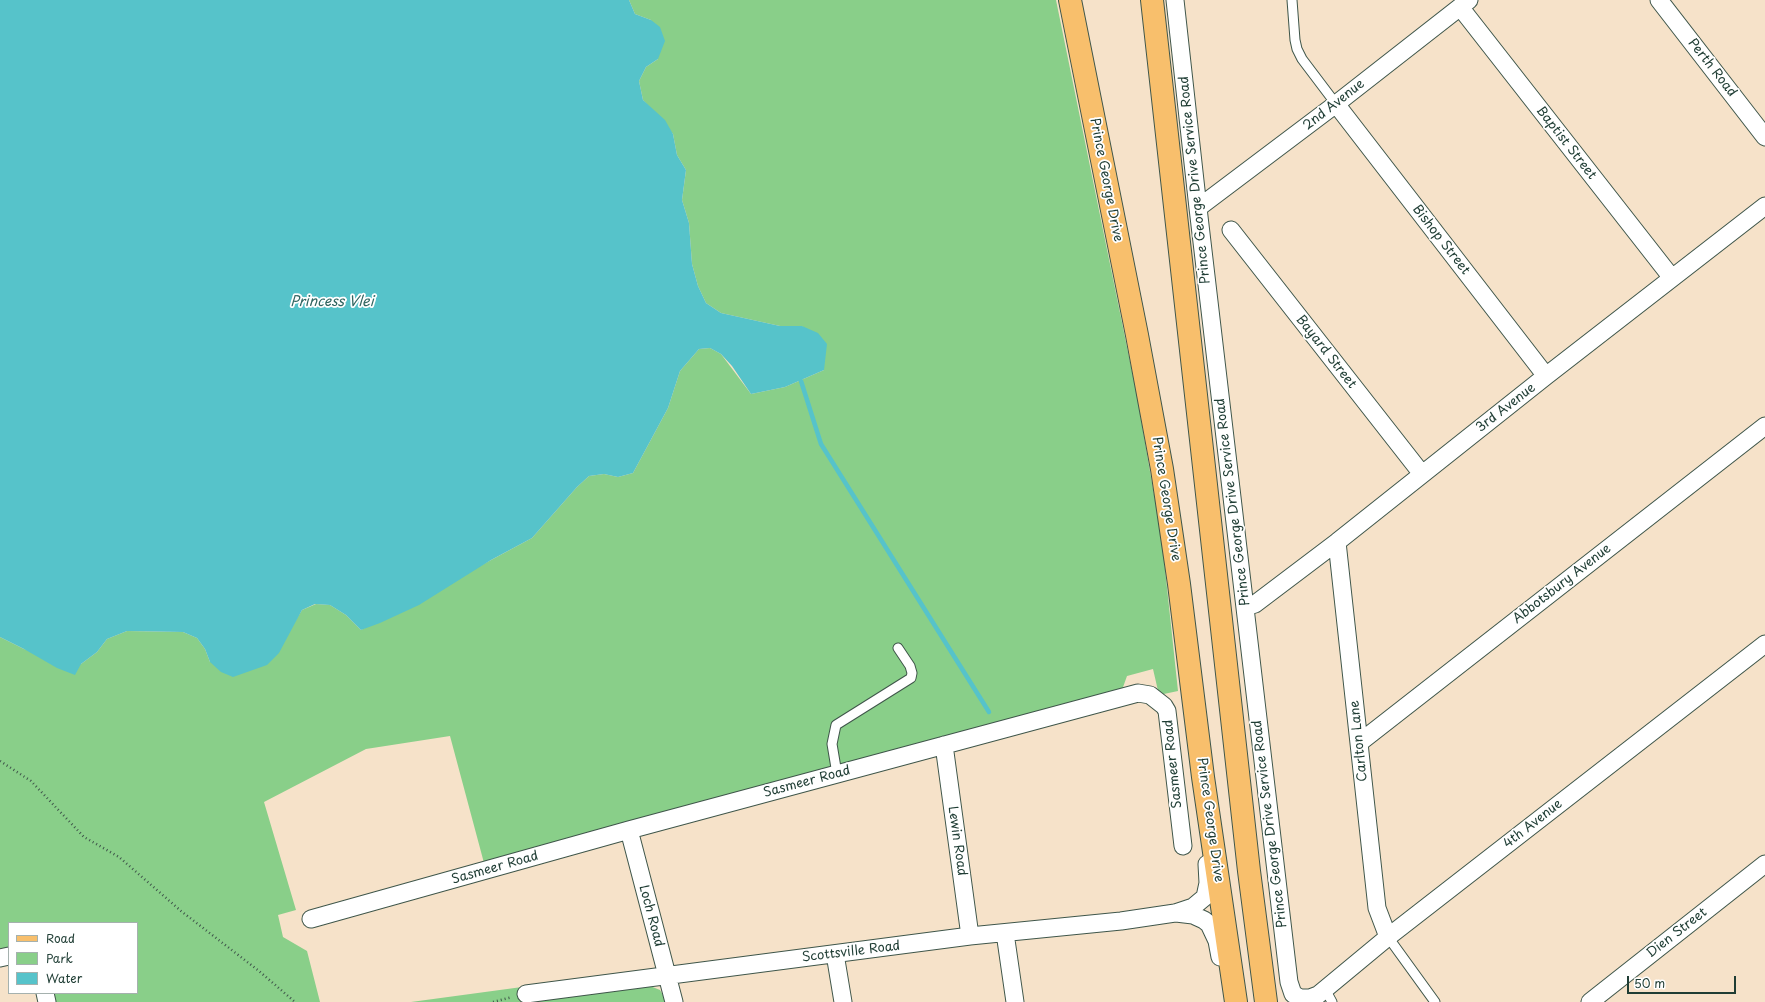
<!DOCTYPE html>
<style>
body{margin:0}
#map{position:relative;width:1765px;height:1002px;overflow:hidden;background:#f6e2c9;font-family:"Playpen Sans",sans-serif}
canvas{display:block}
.legend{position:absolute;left:8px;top:922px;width:130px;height:72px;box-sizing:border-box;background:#fff;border:1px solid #a5b1ae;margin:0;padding:5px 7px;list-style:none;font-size:12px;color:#1f3d34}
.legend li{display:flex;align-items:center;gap:8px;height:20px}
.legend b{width:20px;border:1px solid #a5b1ae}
.scale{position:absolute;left:1627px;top:976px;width:109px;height:18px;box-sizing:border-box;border:2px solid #1f3d34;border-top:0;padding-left:5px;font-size:12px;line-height:14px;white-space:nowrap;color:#1f3d34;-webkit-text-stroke:3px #fff;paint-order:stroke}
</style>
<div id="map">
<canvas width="1765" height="1002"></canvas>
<ul class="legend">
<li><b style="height:5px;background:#f8bf6c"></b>Road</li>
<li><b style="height:11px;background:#89cf89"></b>Park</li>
<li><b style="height:11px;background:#56c3ca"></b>Water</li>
</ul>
<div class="scale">50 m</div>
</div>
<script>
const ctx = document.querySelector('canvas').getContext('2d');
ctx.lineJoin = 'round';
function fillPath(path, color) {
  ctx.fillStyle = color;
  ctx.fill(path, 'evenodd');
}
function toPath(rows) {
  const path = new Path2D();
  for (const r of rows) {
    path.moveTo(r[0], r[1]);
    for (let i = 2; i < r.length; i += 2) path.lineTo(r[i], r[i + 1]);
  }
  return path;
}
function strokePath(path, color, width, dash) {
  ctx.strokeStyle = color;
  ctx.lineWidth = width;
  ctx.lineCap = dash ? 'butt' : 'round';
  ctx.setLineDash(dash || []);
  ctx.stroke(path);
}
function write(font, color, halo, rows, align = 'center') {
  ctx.font = font + ' "Playpen Sans",sans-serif';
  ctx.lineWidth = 3.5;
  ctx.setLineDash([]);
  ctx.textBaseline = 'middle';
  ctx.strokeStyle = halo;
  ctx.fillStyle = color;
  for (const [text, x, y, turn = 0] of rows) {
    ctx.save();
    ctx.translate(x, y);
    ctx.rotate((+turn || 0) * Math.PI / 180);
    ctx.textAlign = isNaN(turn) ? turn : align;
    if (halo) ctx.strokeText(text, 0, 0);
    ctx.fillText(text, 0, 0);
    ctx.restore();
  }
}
fillPath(toPath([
 [629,0,1056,0,1137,396,1162,541,1178,691,1159,695,1153,669,1127,676,1122,690,484,863,450,736,366,749,264,802,296,910,278,915,283,937,307,951,320,1002,53,1002,51,993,137,993,137,923,9,923,9,950,0,952,0,637,24,649,81,664,97,652,107,639,127,631,183,632,197,638,205,649,210,662,294,623,302,610,316,604,330,605,346,615,361,630,532,538,577,487,589,476,604,474,618,477,633,473,668,408,680,371,699,349,710,348,721,354,751,394,785,387,824,370,802,326,780,326,721,313,706,303,698,286,692,264,689,223,682,200,686,170,677,155,673,134,643,100,639,81,646,67,658,59,651,20,635,14],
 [650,986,660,990,667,1002,411,1002,522,987]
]), '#89cf89');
fillPath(toPath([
 [0,0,629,0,635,14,651,20,660,27,665,41,658,59,646,67,639,81,643,100,665,120,673,134,677,155,686,170,682,200,689,223,692,264,698,286,706,303,721,313,780,326,802,326,818,333,827,344,824,370,785,387,751,394,732,366,721,354,710,348,699,349,680,371,668,408,633,473,618,477,604,474,589,476,577,487,532,538,491,560,419,605,380,623,361,630,346,615,330,605,315,604,302,610,279,653,267,665,233,677,221,672,210,662,205,649,197,638,183,632,127,631,107,639,97,652,81,664,75,675,57,668,24,649,0,637]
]), '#56c3ca');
strokePath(toPath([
 [801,381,821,444,989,712]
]), '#56c3ca', 4.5);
const service = toPath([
 [1292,0,1295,40,1297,49,1302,59,1336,104],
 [837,774,832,744,836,725,911,678,912,673,910,666,898,648],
 [1388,937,1435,1002],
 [1325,989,1332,1002]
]);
const minor = toPath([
 [1175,0,1198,208,1289,982,1293,994,1300,998,1310,998,1318,995,1388,937,1765,644],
 [1659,0,1765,137],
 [1460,7,1672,278],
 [1336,104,1546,376],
 [1198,208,1336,104,1469,0],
 [1231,230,1422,474],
 [1337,542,1377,908,1388,937],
 [1245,607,1255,604,1337,542,1546,376,1765,206],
 [1359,743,1765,426],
 [944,745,970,936],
 [629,830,674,1002],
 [1176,913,1193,915,1204,920,1209,924,1217,941,1220,957],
 [311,919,629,830,1138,693,1150,695,1164,706,1167,711,1183,846],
 [1005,933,1015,1002],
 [835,954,843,1002],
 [0,958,9,956],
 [45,993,47,1002],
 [526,994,970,936,1121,921,1175,913,1193,907,1205,897,1208,883,1207,864],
 [1590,1002,1765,864]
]);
const primary = toPath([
 [1070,0,1137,335,1162,469,1179,584,1203,777,1236,1002],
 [1152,0,1249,871,1266,1002]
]);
strokePath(service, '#3f564a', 11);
strokePath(minor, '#3f564a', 19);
strokePath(primary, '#3f564a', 24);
strokePath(toPath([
 [0,761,31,781,84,837,119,857,181,911,259,971,295,1002],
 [493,1002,512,997]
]), '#3f564a', 2.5, [1, 3]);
strokePath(service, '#fff', 9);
strokePath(minor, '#fff', 17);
strokePath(primary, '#f8bf6c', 22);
write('13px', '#1f3d34', '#fff', [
 ["Perth Road",1712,68,52],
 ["2nd Avenue",1334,105,-38],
 ["Baptist Street",1566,143,52],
 ["Prince George Drive",1106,180,79],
 ["Prince George Drive Service Road",1195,180,-96],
 ["Bishop Street",1441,240,52],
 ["Bayard Street",1326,352,52],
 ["3rd Avenue",1506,408,-38],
 ["Prince George Drive",1166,499,81],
 ["Prince George Drive Service Road",1233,502,-97],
 ["Abbotsbury Avenue",1562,584,-38],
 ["Carlton Lane",1359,741,-96],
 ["Sasmeer Road",1173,764,-96],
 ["Sasmeer Road",807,782,-15],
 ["Prince George Drive",1210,820,82],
 ["Prince George Drive Service Road",1270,824,-97],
 ["4th Avenue",1533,824,-38],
 ["Lewin Road",957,841,82],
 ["Sasmeer Road",495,868,-16],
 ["Loch Road",651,916,75],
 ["Dien Street",1677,933,-38],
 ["Scottsville Road",851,952,-7]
]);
write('italic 14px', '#306561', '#fff', [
 ["Princess Vlei",332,302]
]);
</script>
